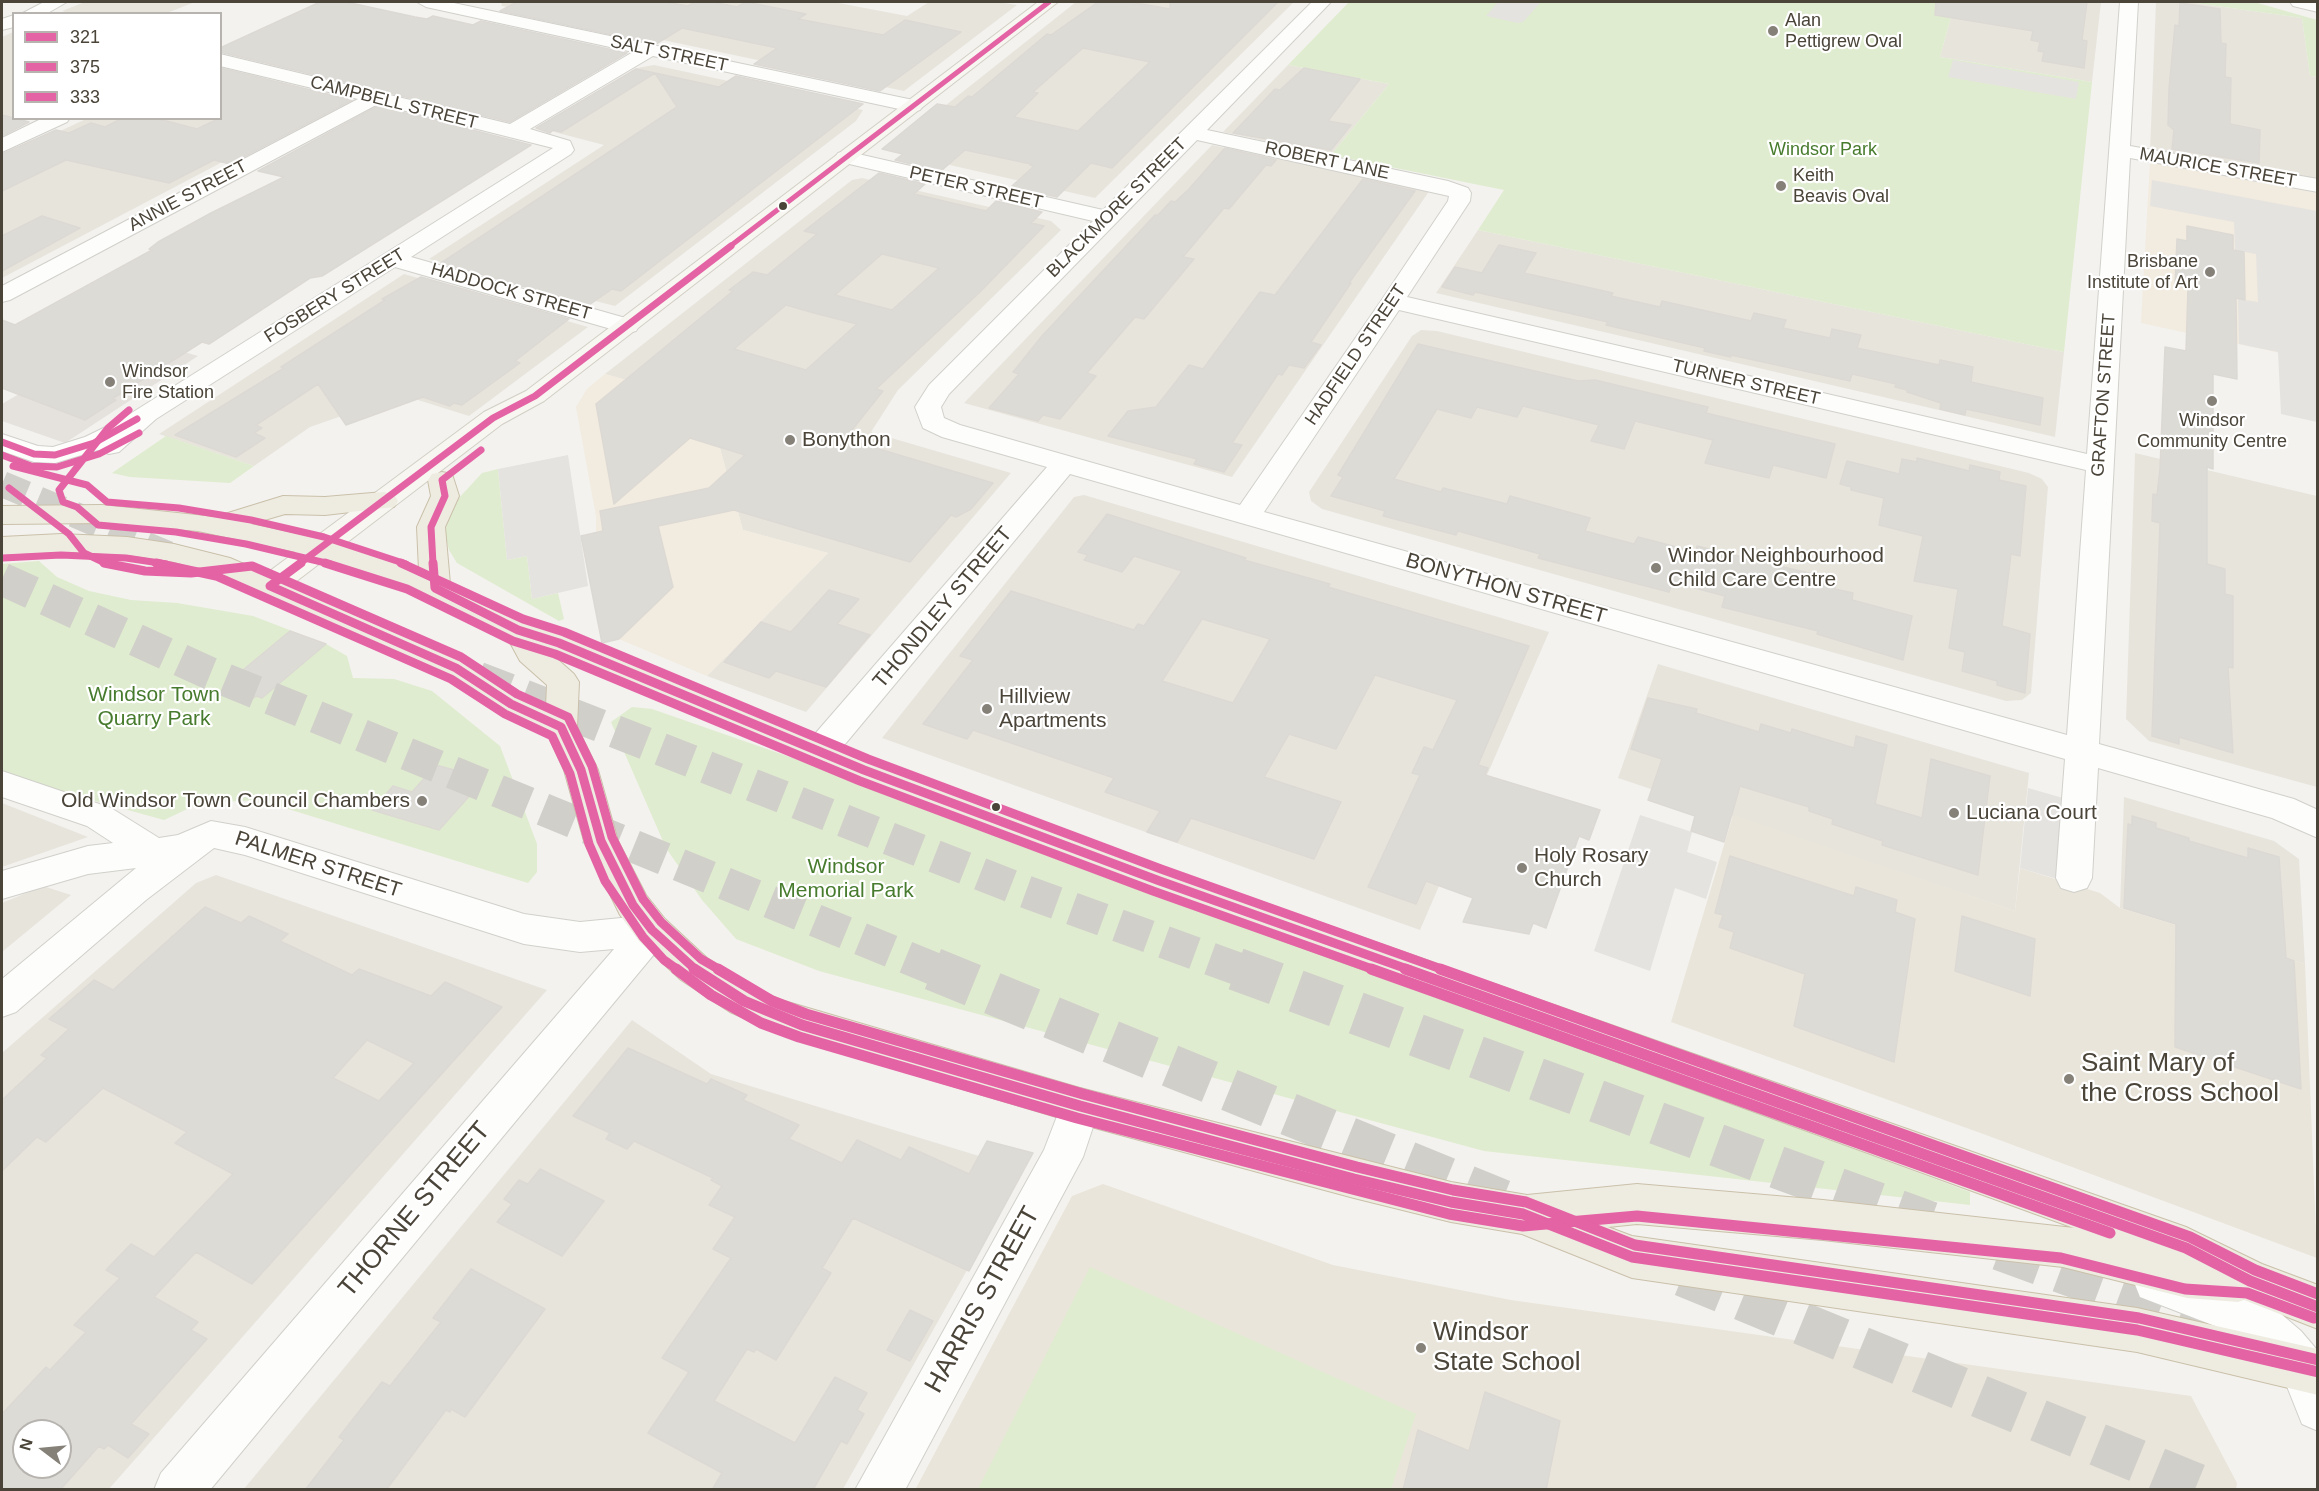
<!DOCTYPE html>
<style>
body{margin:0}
#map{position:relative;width:2319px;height:1491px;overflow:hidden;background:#f3f2ee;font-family:Arial,sans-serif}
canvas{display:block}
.frame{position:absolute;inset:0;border:3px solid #4a4439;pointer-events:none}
.legend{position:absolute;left:12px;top:12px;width:210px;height:108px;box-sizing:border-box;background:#fff;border:2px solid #b7b4b0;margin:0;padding:8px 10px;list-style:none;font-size:18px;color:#4a4439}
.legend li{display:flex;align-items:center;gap:12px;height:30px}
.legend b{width:30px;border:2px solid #b7b4b0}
.north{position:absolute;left:12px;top:1419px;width:60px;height:60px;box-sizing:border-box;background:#fff;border:2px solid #b7b4b0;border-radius:50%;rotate:286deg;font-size:16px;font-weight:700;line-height:24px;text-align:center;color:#4a4439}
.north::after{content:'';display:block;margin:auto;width:21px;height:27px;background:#858178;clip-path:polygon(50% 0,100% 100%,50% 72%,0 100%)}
</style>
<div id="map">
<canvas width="2319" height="1491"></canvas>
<div class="frame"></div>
<ul class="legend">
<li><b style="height:8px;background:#e463a4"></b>321</li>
<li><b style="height:8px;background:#e463a4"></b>375</li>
<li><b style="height:8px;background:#e463a4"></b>333</li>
</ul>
<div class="north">N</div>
</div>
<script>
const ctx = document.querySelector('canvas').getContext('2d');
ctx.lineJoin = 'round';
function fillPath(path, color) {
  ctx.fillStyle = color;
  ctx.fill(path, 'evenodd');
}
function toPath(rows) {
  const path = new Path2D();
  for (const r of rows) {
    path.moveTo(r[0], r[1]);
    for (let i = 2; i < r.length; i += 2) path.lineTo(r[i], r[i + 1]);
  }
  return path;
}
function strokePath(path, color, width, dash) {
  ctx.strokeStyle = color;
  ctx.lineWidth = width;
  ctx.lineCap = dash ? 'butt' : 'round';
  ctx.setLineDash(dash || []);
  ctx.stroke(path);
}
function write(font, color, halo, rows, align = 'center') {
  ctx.font = font + ' Arial,sans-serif';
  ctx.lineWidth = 4.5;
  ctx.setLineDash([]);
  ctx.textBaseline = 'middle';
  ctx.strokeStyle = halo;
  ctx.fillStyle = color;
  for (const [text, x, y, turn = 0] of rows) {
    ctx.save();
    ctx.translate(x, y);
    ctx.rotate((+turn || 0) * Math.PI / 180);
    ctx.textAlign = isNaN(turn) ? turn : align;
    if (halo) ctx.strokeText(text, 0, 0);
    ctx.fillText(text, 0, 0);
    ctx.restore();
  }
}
fillPath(toPath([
 [85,2,195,2,167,13,72,14,62,11],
 [501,2,833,2,907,16,929,2,997,2,1017,5,904,91,502,6],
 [1076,2,1294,2,1095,198,888,151],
 [1955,2,2101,2,2092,82,1940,57],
 [2156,2,2189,2,2302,18,2310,76,2317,77,2317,180,2150,150],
 [13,32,14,118,24,119,2,129,2,37],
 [654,65,863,110,856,121,615,306,429,259,604,145,539,128,637,68],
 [1288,65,1389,84,1331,155,1223,132],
 [221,67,344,98,2,278,2,158,86,119,220,118],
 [1212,145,1430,190,1232,477,964,403],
 [862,178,1051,221,1061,230,898,390,871,432,1011,473,806,712,707,676,828,553,743,530,719,445,722,407,605,374,852,180],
 [1478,230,2064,352,2055,437,1436,293],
 [404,274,588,327,469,416,402,395,310,427,254,466,159,434],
 [1421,330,1437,331,2029,473,2042,479,2048,487,2031,693,2022,700,2006,701,1322,509,1311,501,1309,492,1412,336],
 [2135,453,2317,496,2317,787,2149,741,2126,719],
 [1084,495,1549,632,1420,930,882,738,1074,497],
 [1658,664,2029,773,2015,911,1618,778],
 [2124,797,2274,841,2299,859,2305,964,2120,908],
 [2,803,88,837,2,867],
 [216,875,547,990,109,1489,2,1489,2,1053,196,883],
 [24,1431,60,1431,60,1467,24,1467],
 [43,886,71,895,2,952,2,903],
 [632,1020,711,1074,979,1156,1025,1168,843,1489,243,1490]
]), '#e7e4dc');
fillPath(toPath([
 [2150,162,2317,193,2317,361,2141,323],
 [605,374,722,407,719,445,743,530,828,553,707,676,619,639,596,533,596,516,576,407,587,389]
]), '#f2ebdf');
fillPath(toPath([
 [121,334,198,356,65,443,2,421,2,404]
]), '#e5e2de');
fillPath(toPath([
 [1733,815,2015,911,2020,868,2100,893,2120,908,2305,964,2317,1258,1986,1135,1671,1022],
 [1103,1184,1333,1265,1511,1300,2191,1396,2237,1483,2236,1490,915,1490,1072,1196]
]), '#e9e5da');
fillPath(toPath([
 [1349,2,1955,2,1940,57,2092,82,2064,352,1478,230,1504,190,1331,155,1389,84,1288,65],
 [2189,2,2254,2,2317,20,2317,77,2310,76,2302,18],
 [166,436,254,466,230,483,130,477,112,473],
 [498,469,507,560,527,556,532,599,558,593,564,619,559,621,457,563,449,550,445,534,448,516,458,499,482,473],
 [39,561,57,577,89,591,131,600,177,603,253,616,326,644,347,656,353,678,394,679,432,691,500,746,537,844,537,872,528,883,259,800,200,803,164,820,2,775,2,564],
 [632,707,652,709,896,794,1970,1192,1970,1205,1484,1151,819,971,736,939,702,900,666,848,611,722],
 [1090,1267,1416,1414,1391,1489,978,1489]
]), '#dfeccf');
fillPath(toPath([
 [1498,2,1541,2,1523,22,1518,23,1486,16],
 [1953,60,2079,82,2076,99,1948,77],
 [2152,180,2317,211,2317,422,2281,414,2278,352,2239,344,2238,299,2258,302,2256,254,2235,250,2234,222,2150,206],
 [568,455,588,586,532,599,527,556,507,560,498,469],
 [2028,788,2063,798,2057,879,2020,868],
 [1640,815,1692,832,1687,852,1717,862,1706,899,1675,888,1650,971,1594,951]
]), '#e5e3df');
const building = toPath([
 [320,2,346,2,415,17,427,19,433,16,473,25,481,21,627,53,510,122,220,52,220,48,320,2],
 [517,2,665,2,688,6,695,2,712,2,737,7,746,2,806,14,798,19,883,35,905,20,961,32,880,91,754,64,777,48,682,28,656,44,500,11,517,2],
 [1098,2,1130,2,1170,9,1170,2,1278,2,1112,168,1091,163,1057,197,1011,187,1034,166,1030,165,1031,164,965,150,941,171,895,160,903,154,882,149,937,104,955,107,968,96,972,97,1047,34,1051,35,1098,2],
 [1083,48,1150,62,1078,131,1014,117,1038,93,1033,92,1083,48],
 [1936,2,2087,2,2082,40,2087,41,2084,68,2042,61,2044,52,2038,51,2040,42,2031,40,2033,31,1935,15,1936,2],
 [2180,3,2220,9,2221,43,2226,44,2225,77,2231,78,2230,124,2260,130,2259,163,2172,149,2174,130,2168,125,2169,89,2175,25,2179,26,2180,3],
 [220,68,352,100,230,164,214,160,169,183,66,160,2,191,2,154,56,130,69,133,91,123,105,127,123,118,155,118,197,129,220,118,220,68],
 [1304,68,1360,79,1328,121,1351,125,1331,150,1233,133,1275,89,1280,90,1304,68],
 [636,69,655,73,561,132,553,130,550,133,536,128,636,69],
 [655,73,719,87,736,76,863,104,621,291,612,289,589,305,441,263,677,107,655,73],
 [378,106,531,145,322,276,310,278,209,344,202,342,112,399,116,400,85,420,2,388,2,320,15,325,152,250,149,249,158,242,211,213,284,177,258,171,378,106],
 [2,115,14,118,29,122,2,136,2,115],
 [1225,148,1276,160,1271,166,1266,165,1229,209,1224,208,1183,257,1194,259,1144,319,1135,317,1087,373,1096,376,1060,419,1043,415,1038,421,989,408,1019,374,1013,372,1042,336,1155,215,1158,215,1171,201,1175,202,1189,189,1225,148],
 [879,173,925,184,914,194,986,211,996,201,1042,212,1031,223,1044,226,981,291,876,389,883,391,848,435,856,437,852,441,993,483,971,509,956,517,951,515,910,562,734,510,658,526,673,587,619,639,602,643,581,536,603,531,600,511,709,488,745,455,690,438,614,504,596,404,733,291,729,290,753,272,767,275,817,234,804,231,879,173],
 [882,254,939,268,892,310,835,295,882,254],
 [786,305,814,313,857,324,806,370,734,349,786,305],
 [1363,179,1415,191,1349,283,1351,283,1311,342,1321,345,1304,368,1289,365,1282,375,1278,374,1232,443,1242,445,1224,472,1194,464,1197,459,1108,436,1128,411,1156,407,1189,365,1203,369,1260,292,1275,295,1363,179],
 [42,216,80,228,2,271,2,236,42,216],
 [2187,226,2233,235,2233,250,2244,252,2245,300,2236,298,2237,379,2213,374,2213,469,2207,467,2207,564,2225,569,2225,594,2233,596,2233,668,2228,667,2233,753,2179,737,2179,744,2152,736,2160,523,2152,521,2153,494,2157,495,2160,469,2165,347,2186,351,2188,288,2175,285,2177,239,2187,241,2187,226],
 [1499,245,1536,253,1524,273,1613,293,1611,296,1660,307,1662,301,1751,321,1754,313,1786,320,1783,328,1830,338,1832,329,1861,335,1857,348,1939,365,1940,360,1973,367,1971,382,2043,398,2040,425,1966,409,1965,415,1940,409,1941,403,1907,392,1907,390,1895,387,1896,384,1852,374,1850,381,1731,355,1731,357,1704,351,1705,348,1606,325,1608,322,1475,292,1473,295,1442,287,1455,267,1482,273,1499,245],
 [421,277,569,319,515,361,520,363,462,405,454,403,450,406,423,397,346,425,318,384,256,425,262,428,254,433,265,438,236,457,175,435,284,368,281,367,385,300,382,299,421,277],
 [1418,344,1578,381,1595,380,1708,407,1706,413,1835,444,1826,478,1773,465,1769,478,1705,463,1713,440,1635,421,1624,449,1591,441,1599,425,1523,406,1517,417,1477,407,1471,418,1437,409,1394,479,1441,492,1443,488,1507,504,1510,496,1590,518,1585,531,1634,544,1638,537,1696,552,1697,546,1837,580,1835,589,1853,593,1852,600,1912,616,1903,660,1817,634,1818,631,1722,607,1725,596,1672,582,1669,592,1538,558,1540,554,1458,531,1456,535,1383,516,1385,511,1331,496,1343,477,1338,475,1418,344],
 [1917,458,1969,471,1970,465,2000,472,1999,480,2026,486,2020,556,2011,554,2002,626,2030,634,2025,693,1997,685,1997,681,1962,671,1965,652,1949,648,1958,589,1914,581,1923,536,1879,525,1884,498,1851,490,1851,487,1840,484,1847,461,1899,474,1902,459,1917,462,1917,458],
 [1107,514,1246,558,1244,560,1330,584,1328,587,1529,646,1478,765,1488,768,1485,775,1600,810,1589,840,1579,836,1546,928,1533,923,1529,934,1463,922,1473,898,1426,881,1416,904,1368,887,1420,775,1412,773,1424,747,1433,750,1457,700,1375,675,1336,749,1289,734,1264,777,1341,802,1314,859,1191,818,1177,842,1147,832,1160,811,1105,792,1114,778,973,730,967,739,923,724,973,660,960,656,1011,591,1134,630,1138,624,1144,626,1182,571,1134,556,1122,572,1084,560,1088,555,1078,552,1107,514],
 [1202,619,1270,639,1233,703,1162,681,1202,619],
 [829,590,859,599,837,624,870,635,826,687,776,671,769,678,724,662,761,622,791,632,829,590],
 [290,631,326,644,262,698,256,696,248,703,222,694,231,686,226,684,290,631],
 [1648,698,1697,709,1696,713,1759,732,1761,724,1791,733,1792,729,1854,748,1856,736,1887,745,1875,804,1922,818,1931,759,1990,776,1978,875,1882,845,1883,841,1832,824,1833,819,1809,811,1809,807,1740,786,1724,842,1691,831,1695,816,1648,800,1662,759,1631,749,1648,698],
 [436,765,465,773,460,778,469,780,462,788,473,792,439,830,372,810,393,786,412,792,436,765],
 [2132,816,2156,823,2156,828,2189,838,2189,841,2248,858,2248,848,2279,857,2286,958,2294,961,2301,1089,2175,1047,2176,924,2124,908,2128,824,2132,825,2132,816],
 [1730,856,1854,896,1856,887,1897,900,1895,912,1915,919,1894,1062,1794,1026,1805,974,1730,948,1734,932,1719,927,1723,915,1715,913,1730,856],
 [205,907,241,923,249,916,288,934,280,941,352,975,359,969,431,996,445,982,502,1007,252,1284,196,1252,154,1297,198,1322,191,1330,207,1339,131,1424,149,1434,128,1458,108,1445,104,1449,99,1446,60,1490,2,1490,2,1414,46,1367,50,1370,86,1332,74,1325,120,1278,106,1270,131,1244,154,1257,233,1174,175,1143,187,1132,103,1088,46,1142,37,1137,2,1171,2,1100,47,1058,41,1055,69,1029,49,1019,94,980,113,990,205,907],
 [367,1040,414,1063,379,1101,333,1078,367,1040],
 [24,1431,60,1431,60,1467,24,1467,24,1431],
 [1962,916,2035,939,2030,996,1955,971,1962,916],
 [628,1048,707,1084,711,1079,747,1095,743,1100,799,1125,789,1139,842,1163,857,1140,901,1160,909,1147,969,1174,987,1141,1033,1153,969,1271,853,1218,822,1268,831,1273,776,1360,756,1349,754,1352,747,1349,714,1401,795,1443,835,1377,867,1393,857,1410,864,1414,847,1444,841,1441,813,1490,712,1490,722,1473,648,1433,689,1372,662,1358,731,1258,713,1249,735,1217,709,1205,722,1186,711,1180,713,1178,634,1141,627,1149,606,1139,610,1133,573,1116,628,1048],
 [540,1169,604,1201,562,1256,497,1222,512,1204,504,1199,519,1180,528,1184,540,1169],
 [471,1269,545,1309,465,1417,451,1409,450,1412,446,1410,386,1490,305,1490,344,1440,339,1437,382,1382,390,1386,441,1322,433,1318,471,1269],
 [910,1310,933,1321,910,1361,887,1350,910,1310],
 [1485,1392,1560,1421,1546,1490,1403,1490,1418,1430,1469,1451,1485,1392]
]);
fillPath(building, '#dddbd6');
strokePath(building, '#dcd9d4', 1.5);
strokePath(toPath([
 [2,484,168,554]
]), '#d1cfca', 26, [26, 13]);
strokePath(toPath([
 [2,579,209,673,937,970],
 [478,678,1024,891,1241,970]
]), '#d1cfca', 33, [33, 16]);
strokePath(toPath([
 [933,969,1502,1201],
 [1236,969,1930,1223],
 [2000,1249,2242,1338],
 [1683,1275,2209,1490]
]), '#d1cfca', 43, [43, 21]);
const minor = toPath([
 [44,2,67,2,46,14,21,14,44,2],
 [417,2,449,2,913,100,920,102,923,106,920,110,913,112,653,56,530,129,570,141,574,150,571,154,411,257,636,321,639,326,636,331,627,333,618,331,395,267,156,419,119,452,109,454,98,450,55,463,34,462,2,451,2,434,38,446,53,447,85,437,122,419,553,148,378,104,10,300,2,302,2,286,358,99,220,66,220,54,510,124,633,52,426,7,417,2],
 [1312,2,1331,2,1207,130,1448,181,1468,188,1471,193,1470,201,1407,297,2087,454,2120,2,2138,2,2130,146,2318,179,2318,192,2130,158,2099,744,2294,799,2318,810,2318,838,2272,818,2098,768,2092,878,2087,888,2074,892,2061,888,2056,878,2065,759,1070,474,831,761,819,764,807,761,802,752,807,743,1047,467,942,437,923,428,915,407,929,385,1093,221,845,163,838,161,835,157,838,153,845,151,1103,210,1312,2],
 [1197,140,1449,196,1448,201,1381,301,1240,505,960,425,944,418,941,407,949,394,1197,140],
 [1399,310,2086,470,2067,735,1264,512,1399,310],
 [2290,2,2318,2,2318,12,2293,6,2290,2],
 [14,15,14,27,2,30,2,19,14,15],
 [43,118,70,118,67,122,2,152,2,138,43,118],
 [2,771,111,808,159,838,178,835,211,821,245,827,524,914,580,922,652,915,665,919,670,930,665,941,210,1490,154,1490,161,1473,614,949,580,952,524,944,245,855,214,848,146,900,16,1012,2,1017,2,979,136,868,88,874,2,899,2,871,88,846,113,843,87,826,2,797,2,771],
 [1080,1088,1094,1093,1100,1106,1083,1157,905,1490,855,1490,1044,1150,1066,1093,1080,1088]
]);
const tertiary = toPath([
 [2156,1261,2245,1294,2280,1313,2301,1331,2318,1351,2318,1431,2302,1424,2286,1384,2269,1363,2248,1345,2215,1326,2140,1297,2134,1282,2140,1267,2156,1261]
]);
const secondary = toPath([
 [1038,2,1058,2,544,401,502,424,281,593,270,596,259,593,255,586,259,579,484,412,526,391,1038,2]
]);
const trunk = toPath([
 [442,472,452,474,459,496,445,527,450,584,529,623,570,636,876,761,1170,870,2186,1227,2262,1264,2318,1285,2318,1329,2244,1300,2238,1302,2187,1298,2063,1267,1823,1240,1637,1224,1608,1227,1632,1236,2137,1308,2318,1349,2318,1395,2137,1352,1632,1278,1522,1234,1451,1222,1354,1198,1080,1124,788,1037,730,1012,681,980,639,941,620,915,584,841,564,770,548,735,500,712,445,676,210,572,174,562,127,555,61,552,2,555,2,537,61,534,127,537,174,544,230,558,467,660,522,696,546,707,547,685,520,661,507,637,401,585,314,556,198,531,102,523,2,524,2,506,102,505,215,517,283,496,325,497,384,492,394,495,398,501,394,507,325,515,285,514,251,524,330,541,419,570,417,527,431,496,428,480,432,474,442,472],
 [547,650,852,779,1144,890,2074,1228,1823,1200,1637,1184,1527,1195,1451,1182,1080,1088,781,1000,758,990,707,958,665,919,646,895,618,841,598,770,577,727,579,682,574,674,547,650]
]);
strokePath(minor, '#d1d0cb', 2);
strokePath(tertiary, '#d1d0cb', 2);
strokePath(secondary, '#d2cfc5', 2);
strokePath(trunk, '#cac0aa', 2);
fillPath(minor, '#fdfdfc');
fillPath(tertiary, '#fdfdfc');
fillPath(secondary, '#f7f6f1');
fillPath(trunk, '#eeece1');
strokePath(toPath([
 [729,247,1049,2]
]), '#e463a4', 5);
strokePath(toPath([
 [2,442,34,454,55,455,94,443,137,419],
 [299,564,493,418,535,396,731,246],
 [433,564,431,527,445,496,442,480,481,450]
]), '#e463a4', 7);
strokePath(toPath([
 [301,563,270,586,456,668,511,704,561,727,581,770,601,841,633,905,652,930,696,970],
 [433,563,435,588,518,630,559,643,864,770,1157,880,1410,970]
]), '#e463a4', 9);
strokePath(toPath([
 [694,969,744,1001,802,1025,1080,1106,1354,1179,1451,1202,1523,1214,1632,1257,2137,1330,2318,1372],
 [1405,969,2186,1248,2250,1281,2318,1307]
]), '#e463a4', 11);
strokePath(toPath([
 [129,410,108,428,59,490,63,502,77,507,98,525,176,532,246,544,330,564],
 [2,455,31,466,57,467,99,454,139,433],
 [3,558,61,555,126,558,166,564]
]), '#e463a4', 7);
strokePath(toPath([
 [156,563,216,576,451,679,505,714,552,736,570,774,589,844,605,881,643,937,664,960,678,970],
 [325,563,407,589,513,641,555,654,860,781,1153,891,1375,970]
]), '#e463a4', 9);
strokePath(toPath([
 [676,969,711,995,761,1023,799,1037,1077,1118,1449,1214,1523,1226,1637,1216,2061,1258,2185,1289,2247,1293,2314,1318],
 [1371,969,2110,1233]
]), '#e463a4', 11);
strokePath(toPath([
 [13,466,87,485,107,502,179,508,251,520,324,537,406,564],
 [9,488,69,534,84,553,107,564]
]), '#e463a4', 7);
strokePath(toPath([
 [104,563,145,571,191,573,252,566,461,657,517,694,568,717,592,766,612,837,643,899,661,922,701,959,720,970],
 [401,563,523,619,564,632,868,759,1161,869,1444,970]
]), '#e463a4', 9);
strokePath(toPath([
 [718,969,772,1001,806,1014,1083,1094,1357,1167,1453,1190,1526,1202,1635,1245,2139,1318,2318,1360],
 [1440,969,2190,1237,2255,1270,2318,1294]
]), '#e463a4', 11);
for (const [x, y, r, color] of [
 [1773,31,6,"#858178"],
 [1781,186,6,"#858178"],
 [783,206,5,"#4a4439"],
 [2210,272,6,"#858178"],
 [110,382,6,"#858178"],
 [2212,401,6,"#858178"],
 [790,440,6,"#858178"],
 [1656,568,6,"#858178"],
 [987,709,6,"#858178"],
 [422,801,6,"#858178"],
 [996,807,5,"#4a4439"],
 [1954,813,6,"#858178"],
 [1522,868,6,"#858178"],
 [2069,1079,6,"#858178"],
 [1421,1348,6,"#858178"]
]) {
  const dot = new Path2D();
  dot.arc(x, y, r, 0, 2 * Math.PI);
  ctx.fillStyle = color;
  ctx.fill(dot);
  strokePath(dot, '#fff', 2);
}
write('18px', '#4a4439', '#fff', [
 ["Alan",1785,21],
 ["Pettigrew Oval",1785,42],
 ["Keith",1793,176],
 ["Beavis Oval",1793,197],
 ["Brisbane",2198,262,"right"],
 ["Institute of Art",2198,283,"right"],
 ["Windsor",122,372],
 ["Fire Station",122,393],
 ["Windsor",2212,421,"center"],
 ["Community Centre",2212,442,"center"]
], 'left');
write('18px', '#4a4439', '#fff', [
 ["SALT STREET",669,54,12],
 ["CAMPBELL STREET",394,103,14],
 ["ROBERT LANE",1327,161,12],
 ["MAURICE STREET",2218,168,10],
 ["PETER STREET",976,188,13],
 ["ANNIE STREET",188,196,-28],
 ["BLACKMORE STREET",1117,208,-45],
 ["HADDOCK STREET",511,292,16],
 ["FOSBERY STREET",335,296,-32],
 ["HADFIELD STREET",1356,355,-56],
 ["TURNER STREET",1746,383,13],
 ["GRAFTON STREET",2104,395,-86]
]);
write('18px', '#477b2d', '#fff', [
 ["Windsor Park",1823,150]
]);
write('21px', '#4a4439', '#fff', [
 ["Bonython",802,440],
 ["Windor Neighbourhood",1668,556],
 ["Child Care Centre",1668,580],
 ["Hillview",999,697],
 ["Apartments",999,721],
 ["Old Windsor Town Council Chambers",410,801,"right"],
 ["Luciana Court",1966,813],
 ["Holy Rosary",1534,856],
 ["Church",1534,880]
], 'left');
write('21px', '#4a4439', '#fff', [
 ["BONYTHON STREET",1506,589,16],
 ["THONDLEY STREET",943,608,-50],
 ["PALMER STREET",318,865,18]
]);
write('21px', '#477b2d', '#fff', [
 ["Windsor Town",154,695],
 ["Quarry Park",154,719],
 ["Windsor",846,867],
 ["Memorial Park",846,891]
]);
write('26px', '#4a4439', '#fff', [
 ["Saint Mary of",2081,1064],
 ["the Cross School",2081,1094],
 ["Windsor",1433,1333],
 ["State School",1433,1363]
], 'left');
write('26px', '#4a4439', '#fff', [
 ["THORNE STREET",415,1210,-50],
 ["HARRIS STREET",983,1300,-61]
]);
</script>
